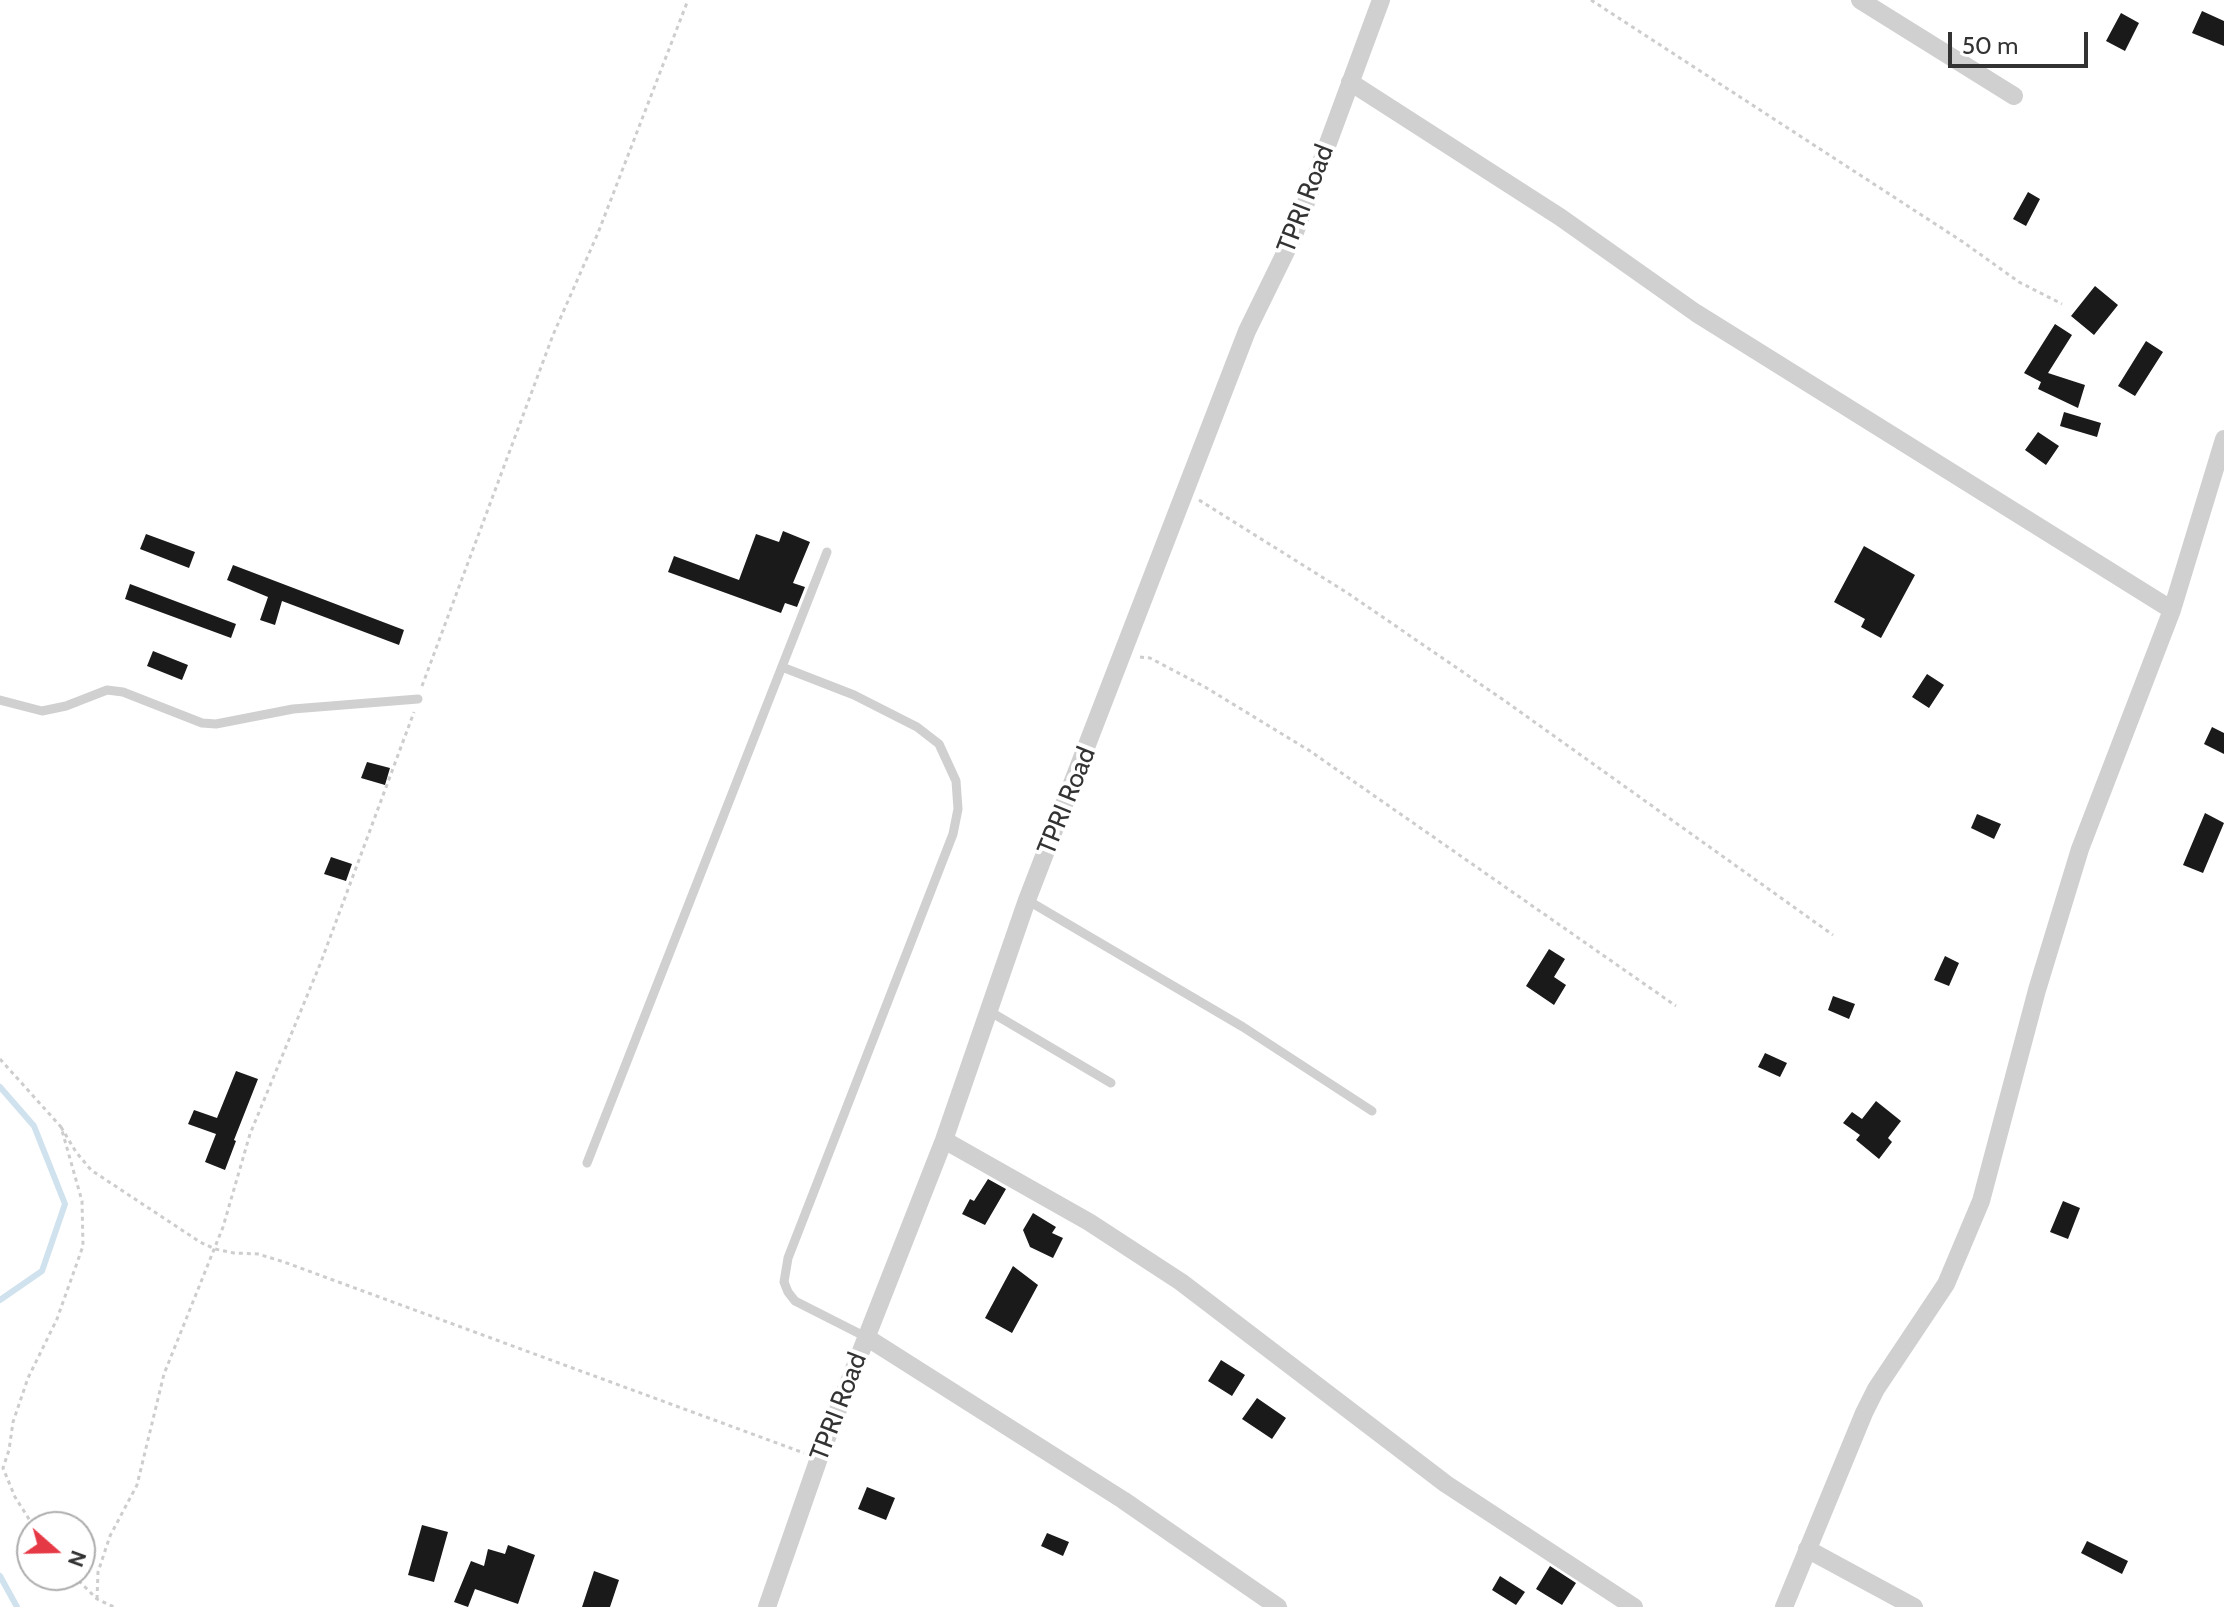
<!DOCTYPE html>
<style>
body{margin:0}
#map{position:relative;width:2224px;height:1607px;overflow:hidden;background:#fff;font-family:Cabin,sans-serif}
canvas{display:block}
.north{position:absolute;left:16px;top:1511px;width:80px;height:80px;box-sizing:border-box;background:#fff;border:2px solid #adadad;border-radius:50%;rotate:110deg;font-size:22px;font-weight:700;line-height:32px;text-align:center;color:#333}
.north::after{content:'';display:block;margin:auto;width:28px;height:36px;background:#e63946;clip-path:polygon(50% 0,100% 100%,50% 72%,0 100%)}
.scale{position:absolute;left:1948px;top:32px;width:140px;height:36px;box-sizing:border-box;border:4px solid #333;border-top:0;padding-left:10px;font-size:24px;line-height:28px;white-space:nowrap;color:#333;-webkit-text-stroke:6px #fff;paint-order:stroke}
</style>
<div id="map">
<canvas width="2224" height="1607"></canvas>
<div class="north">N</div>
<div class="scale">50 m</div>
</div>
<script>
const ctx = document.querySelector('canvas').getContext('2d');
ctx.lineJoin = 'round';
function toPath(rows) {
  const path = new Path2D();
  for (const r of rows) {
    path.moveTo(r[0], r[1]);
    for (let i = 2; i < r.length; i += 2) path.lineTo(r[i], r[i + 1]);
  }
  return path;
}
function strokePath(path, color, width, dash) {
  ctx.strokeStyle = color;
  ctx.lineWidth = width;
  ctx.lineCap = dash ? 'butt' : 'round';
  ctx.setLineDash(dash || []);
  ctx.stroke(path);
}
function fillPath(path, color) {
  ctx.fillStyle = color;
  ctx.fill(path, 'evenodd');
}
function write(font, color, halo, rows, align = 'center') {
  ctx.font = font + ' Cabin,sans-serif';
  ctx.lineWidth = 8;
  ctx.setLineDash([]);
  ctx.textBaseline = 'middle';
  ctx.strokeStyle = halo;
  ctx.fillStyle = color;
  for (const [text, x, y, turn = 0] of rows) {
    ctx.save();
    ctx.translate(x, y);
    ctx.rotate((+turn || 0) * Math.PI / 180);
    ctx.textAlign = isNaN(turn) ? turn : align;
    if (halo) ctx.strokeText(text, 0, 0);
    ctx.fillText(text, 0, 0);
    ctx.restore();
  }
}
strokePath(toPath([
 [0,1087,34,1126,65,1204,42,1271,0,1300],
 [0,1576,17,1607]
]), '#cfe2ee', 6);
fillPath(toPath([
 [2202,11,2224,21,2224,46,2192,33],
 [2121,13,2139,23,2125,51,2106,41],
 [2028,192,2040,199,2026,226,2013,219],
 [2095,286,2118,305,2094,335,2071,316],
 [2055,324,2072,335,2048,373,2085,385,2078,408,2038,389,2041,382,2024,373],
 [2146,341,2163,352,2135,396,2118,386],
 [2064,412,2101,423,2097,437,2060,426],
 [2038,432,2059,446,2046,465,2025,450],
 [783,531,810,542,793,583,805,587,797,607,785,603,781,613,668,572,674,556,739,580,756,534,779,542],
 [146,534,195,552,189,568,140,549],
 [1864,546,1915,575,1881,638,1861,627,1865,619,1834,602],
 [233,565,404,630,399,645,282,601,275,625,260,620,268,597,227,580],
 [130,584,236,624,231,638,125,599],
 [153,651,188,665,182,680,147,666],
 [1927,674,1944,685,1929,708,1912,697],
 [2212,727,2224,733,2224,754,2204,744],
 [367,762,390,768,385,785,361,778],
 [2205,813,2224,823,2203,873,2183,865],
 [1977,814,2001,824,1994,839,1971,828],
 [331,857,352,864,346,881,324,874],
 [1549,949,1565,959,1554,977,1566,985,1554,1005,1526,986],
 [1945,956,1959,963,1949,986,1934,980],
 [1833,996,1855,1004,1849,1019,1828,1010],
 [1765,1053,1787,1063,1780,1077,1758,1067],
 [236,1071,258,1079,234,1140,236,1141,225,1170,205,1162,216,1134,188,1124,194,1110,217,1118],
 [1876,1101,1901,1121,1888,1138,1892,1142,1879,1159,1856,1140,1860,1135,1843,1123,1852,1112,1862,1119],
 [988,1179,1006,1189,985,1225,962,1214,970,1199,974,1201],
 [2063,1201,2080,1208,2068,1239,2050,1232],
 [1033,1213,1056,1227,1052,1233,1063,1238,1053,1258,1030,1247,1023,1230],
 [1013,1266,1038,1285,1012,1333,985,1318],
 [1221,1360,1245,1375,1232,1396,1208,1381],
 [1257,1398,1286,1418,1272,1439,1242,1419],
 [867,1487,895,1498,886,1520,858,1509],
 [422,1525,448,1532,434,1582,408,1575],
 [1047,1533,1069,1542,1063,1556,1041,1546],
 [2087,1541,2128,1561,2122,1574,2081,1553],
 [508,1545,535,1555,518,1604,475,1589,468,1607,454,1602,471,1561,484,1566,488,1549,505,1554],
 [1550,1566,1576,1583,1562,1605,1536,1589],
 [594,1571,619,1580,610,1607,582,1607],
 [1500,1576,1525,1592,1516,1605,1492,1590]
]), '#1a1a1a');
strokePath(toPath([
 [1591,0,1963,242,2019,282,2062,304],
 [1199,500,1349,594,1505,701,1833,935],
 [1140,657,1150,658,1205,687,1310,751,1676,1006],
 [422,686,553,335,598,233,688,0],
 [0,1059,61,1127,82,1201,83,1246,57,1319,28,1378,13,1422,9,1450,3,1468,15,1497,34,1527],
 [61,1127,76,1152,91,1170,200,1242,215,1249,234,1253,258,1254,284,1262,804,1453],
 [73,1575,97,1599,114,1607],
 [97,1599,98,1572,110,1536,137,1485,164,1374,223,1227,250,1134,321,962,414,712]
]), '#cdcdcd', 3, [4, 4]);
strokePath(toPath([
 [782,667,854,695,917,727,939,744,956,781,958,809,953,834,788,1258,784,1282,788,1292,795,1301,866,1337],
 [0,700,42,711,66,706,107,690,123,692,202,723,216,724,293,709,418,699],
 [1027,900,1243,1027,1372,1111],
 [989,1011,1111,1083],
 [587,1163,827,552]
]), '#d0d0d0', 9);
strokePath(toPath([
 [1860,0,2014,96],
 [1350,82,1560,217,1696,313,2172,610],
 [944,1140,1089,1222,1181,1282,1446,1484,1634,1607],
 [866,1337,1123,1500,1278,1607],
 [1807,1549,1914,1607],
 [767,1607,819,1458,944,1140,1027,900,1247,331,1294,235,1381,0],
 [1784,1607,1864,1413,1876,1389,1946,1284,1981,1201,2037,990,2080,849,2172,610,2224,439]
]), '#d0d0d0', 18);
write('26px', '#333', '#fff', [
 ["TPRI Road",1306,199,-69],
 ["TPRI Road",1067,801,-68],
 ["TPRI Road",839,1407,-69]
]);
</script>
